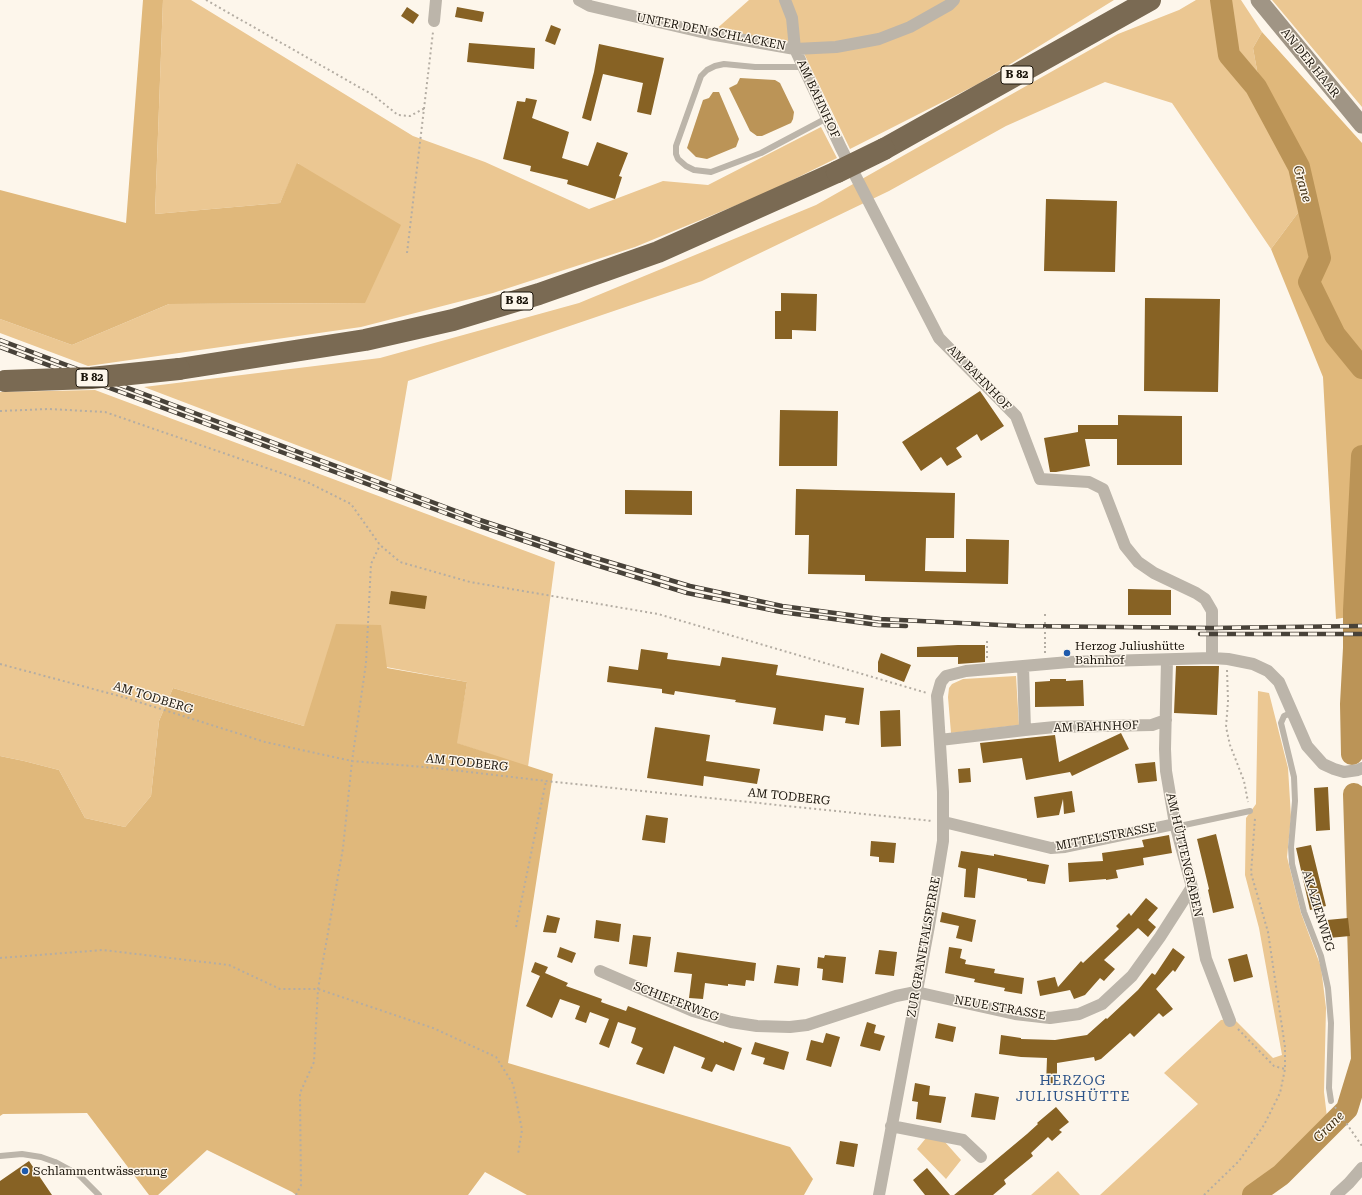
<!DOCTYPE html>
<meta charset="utf-8">
<style>
body{margin:0}
canvas{display:block;background:#fdf6eb}
</style>
<canvas width="1362" height="1195"></canvas>
<script>
const ctx = document.querySelector('canvas').getContext('2d');
ctx.lineJoin = 'round';
function fillPath(path, color) {
  ctx.fillStyle = color;
  ctx.fill(path, 'evenodd');
}
function toPath(rows) {
  const path = new Path2D();
  for (const r of rows) {
    path.moveTo(r[0], r[1]);
    for (let i = 2; i < r.length; i += 2) path.lineTo(r[i], r[i + 1]);
  }
  return path;
}
function strokePath(path, color, width, dash) {
  ctx.strokeStyle = color;
  ctx.lineWidth = width;
  ctx.lineCap = dash ? 'butt' : 'round';
  ctx.setLineDash(dash || []);
  ctx.stroke(path);
}
function write(font, color, halo, rows, align = 'center') {
  ctx.font = font + ' "Roboto Serif",serif';
  ctx.lineWidth = 3;
  ctx.setLineDash([]);
  ctx.textBaseline = 'middle';
  ctx.strokeStyle = halo;
  ctx.fillStyle = color;
  for (const [text, x, y, turn = 0] of rows) {
    ctx.save();
    ctx.translate(x, y);
    ctx.rotate((+turn || 0) * Math.PI / 180);
    ctx.textAlign = isNaN(turn) ? turn : align;
    if (halo) ctx.strokeText(text, 0, 0);
    ctx.fillText(text, 0, 0);
    ctx.restore();
  }
}
fillPath(toPath([
 [163,0,191,0,413,136,485,162,589,209,663,181,708,185,821,127,837,158,766,193,635,247,493,293,361,327,88,366,0,333,0,319,72,345,169,304,365,303,298,163,280,203,155,214],
 [749,0,1114,0,978,84,850,149,799,43,713,32],
 [1196,0,1241,0,1262,32,1253,48,1260,87,1306,202,1271,249,1172,103,1105,82,1006,126,889,191,702,281,408,381,391,481,144,387,380,358,579,303,816,205,1118,34,1179,10],
 [1272,0,1362,0,1362,107],
 [95,390,555,562,528,767,456,743,467,682,386,667,304,726,173,688,159,721,151,796,125,827,85,818,59,770,24,761,0,756,0,392],
 [1016,676,1019,725,951,733,948,697,949,688,952,684,963,679],
 [1258,691,1269,693,1288,768,1291,817,1287,857,1301,913,1321,967,1326,1008,1324,1092,1329,1134,1284,1178,1264,1195,1100,1195,1198,1104,1164,1073,1221,1020,1233,1018,1273,1058,1282,1055,1259,928,1245,875,1246,818,1256,804],
 [926,1138,945,1142,961,1160,946,1179,917,1149],
 [1058,1171,1080,1195,1031,1195]
]), '#ebc792');
fillPath(toPath([
 [143,0,163,0,155,214,280,203,297,163,401,225,365,303,169,304,72,345,0,319,0,190,126,223],
 [1262,32,1362,143,1362,607,1360,615,1336,619,1323,377,1271,249,1306,202,1260,87,1253,48],
 [336,624,381,625,387,668,467,682,457,743,553,774,508,1063,790,1147,813,1179,804,1195,527,1195,485,1172,468,1195,296,1195,292,1192,207,1150,158,1195,149,1195,87,1113,3,1114,0,1116,0,756,24,761,59,770,85,818,125,827,151,796,159,721,173,688,304,726]
]), '#e0b87b');
fillPath(toPath([
 [740,78,775,80,780,83,794,112,793,119,791,123,762,136,757,136,750,131,729,88,737,84],
 [713,92,719,92,739,139,736,147,707,159,696,157,687,148,703,100,709,98]
]), '#bb9457');
strokePath(toPath([
 [1221,0,1229,55,1256,87,1299,167,1320,258,1309,282,1335,335,1362,368],
 [1352,754,1351,704,1354,648,1354,610,1362,456],
 [1253,1195,1281,1175,1347,1109,1362,1060,1354,794]
]), '#bb9457', 22);
fillPath(toPath([
 [407,7,419,15,413,24,401,16],
 [457,7,484,12,482,22,455,17],
 [551,25,561,29,555,45,545,41],
 [469,43,535,48,534,69,467,62],
 [599,44,664,58,651,115,637,112,643,83,603,74,591,121,582,118,594,72],
 [526,98,537,100,532,118,569,132,562,158,588,166,597,142,628,153,619,176,622,177,615,199,567,184,568,180,530,171,531,166,503,159,517,101,525,102],
 [1046,199,1117,201,1115,272,1044,271],
 [781,293,817,294,816,331,792,330,792,339,775,339,775,311,781,311],
 [1145,298,1220,299,1218,392,1144,391],
 [980,391,1004,426,981,441,977,434,956,448,962,457,947,466,941,457,921,471,902,442],
 [780,410,838,411,837,466,779,466],
 [1118,415,1182,416,1182,465,1117,465,1117,439,1085,439,1090,466,1056,472,1050,472,1044,438,1078,432,1078,425,1118,425],
 [796,489,955,493,954,538,926,538,925,571,966,572,966,539,1009,540,1008,584,865,581,865,575,808,574,809,535,795,535],
 [625,490,692,491,692,515,625,514],
 [1128,589,1171,590,1171,615,1128,615],
 [391,591,427,596,425,609,389,604],
 [958,645,985,645,985,662,958,664,958,657,917,657,917,647],
 [641,649,668,653,667,659,720,666,722,657,778,665,776,675,864,688,859,725,845,723,846,718,825,715,823,731,773,724,776,708,735,702,736,700,675,691,674,695,662,693,662,689,607,682,609,666,638,670],
 [881,653,911,665,904,682,878,672,878,662],
 [1176,666,1219,666,1217,715,1174,713],
 [1050,679,1066,679,1066,681,1083,680,1084,706,1035,707,1035,682,1050,681],
 [900,710,901,746,881,747,880,711],
 [655,727,710,735,706,761,760,769,757,784,704,776,703,786,647,778],
 [1121,733,1129,749,1072,776,1070,772,1026,780,1022,758,983,763,980,743,1055,735,1059,762],
 [1155,762,1157,781,1138,783,1135,764],
 [970,768,971,782,959,783,958,769],
 [1328,787,1330,830,1316,831,1314,788],
 [1072,791,1075,812,1064,814,1063,799,1059,815,1037,818,1034,797],
 [646,815,668,818,665,843,642,840],
 [1216,834,1234,908,1213,913,1208,890,1209,889,1197,839],
 [1169,835,1172,853,1143,858,1144,865,1116,870,1118,878,1106,880,1106,879,1069,882,1068,863,1103,861,1102,853,1144,847,1142,840],
 [871,841,896,843,894,863,879,862,879,857,870,856],
 [1311,845,1326,906,1310,910,1296,848],
 [961,851,994,856,994,854,1049,865,1045,884,1027,881,1027,879,978,868,975,898,964,897,966,869,958,867],
 [1146,898,1158,908,1148,920,1156,927,1148,937,1138,928,1104,960,1115,969,1104,981,1100,978,1085,995,1074,999,1070,990,1040,996,1037,981,1055,977,1058,987,1081,961,1083,963,1119,929,1116,926,1129,913,1131,916],
 [942,912,976,920,972,942,956,938,959,926,940,922],
 [547,915,560,918,556,933,543,932],
 [1348,918,1350,936,1329,938,1327,920],
 [596,920,621,924,619,942,594,938],
 [633,935,651,937,647,967,629,964],
 [560,947,576,953,572,963,557,957],
 [949,947,962,949,960,958,966,960,965,964,995,969,994,973,1024,978,1022,994,1004,991,1005,988,974,982,975,979,945,973],
 [1173,948,1185,957,1175,972,1173,970,1156,989,1173,1009,1163,1017,1159,1013,1134,1037,1130,1033,1101,1059,1095,1061,1094,1057,1057,1063,1057,1085,1046,1085,1047,1058,1021,1057,999,1054,1001,1035,1021,1038,1021,1039,1055,1040,1087,1035,1106,1018,1107,1019,1138,990,1152,973,1155,975],
 [879,950,897,952,894,976,875,974],
 [677,952,756,963,754,981,746,980,745,986,728,984,728,986,705,983,703,999,689,998,692,974,674,972],
 [1247,954,1253,977,1234,982,1228,959],
 [825,955,846,957,843,983,822,980,823,969,817,968,818,957,824,958],
 [535,962,548,967,545,973,568,983,566,986,602,999,601,1002,626,1011,628,1006,724,1043,724,1041,742,1048,734,1071,716,1064,712,1072,701,1068,705,1058,674,1046,664,1074,636,1064,643,1048,631,1043,636,1028,618,1022,609,1048,599,1044,609,1019,590,1012,586,1023,575,1019,580,1006,560,999,552,1018,526,1006,540,976,531,972],
 [777,965,800,968,798,986,774,983],
 [867,1022,876,1025,874,1033,885,1036,880,1051,860,1046],
 [938,1023,956,1027,953,1042,935,1038],
 [826,1033,840,1037,831,1067,806,1060,811,1040,823,1043],
 [755,1042,789,1052,784,1070,763,1064,765,1058,751,1054],
 [915,1083,930,1086,929,1095,946,1097,941,1123,916,1119,918,1102,912,1101],
 [975,1093,999,1097,995,1120,971,1117],
 [1056,1107,1069,1122,1059,1130,1062,1132,1052,1141,1048,1137,1031,1153,1033,1156,1004,1180,1006,1184,993,1195,954,1195,1027,1134,1038,1124,1037,1123],
 [840,1141,858,1144,854,1167,836,1164],
 [29,1161,52,1195,0,1195,0,1181],
 [927,1168,950,1195,925,1195,913,1180]
]), '#876224');
strokePath(toPath([
 [206,0,373,95,398,115,410,116,425,108],
 [407,253,433,32],
 [0,411,49,409,105,412,307,482,351,504,380,545,400,562,470,582,658,614,927,693],
 [1045,614,1045,619],
 [1045,653,1045,644],
 [987,658,987,641],
 [0,664,123,697,265,742,352,761,435,768,546,781,932,821],
 [1227,670,1228,701,1226,727,1230,745,1244,781,1248,802],
 [516,927,546,781],
 [0,958,103,950,229,965,280,989,318,989,433,1028,496,1057,513,1084,522,1130,518,1154],
 [1238,1029,1274,1066,1285,1069,1285,1047,1268,932,1251,873,1255,818],
 [1335,1107,1362,1146],
 [296,1195,301,1185,300,1093,314,1062,318,989,343,848,352,761,366,663,371,564,380,545],
 [1204,1195,1239,1161,1264,1125,1280,1093,1285,1069]
]), '#b4ada3', 2, [2, 3]);
strokePath(toPath([
 [803,67,755,67,724,64,715,66,707,70,701,76,676,146,676,154,678,159,686,166,694,170,711,172,761,153,827,118],
 [1293,712,1284,716,1281,723,1294,777,1295,801,1291,847,1292,864,1304,912,1321,956,1328,988,1331,1023,1329,1088,1331,1101],
 [1175,827,1250,811],
 [0,1156,22,1154,41,1157,55,1162,79,1175,99,1195]
]), '#bcb5aa', 6);
strokePath(toPath([
 [579,0,590,6,710,34,795,49,836,47,879,39,910,27,949,5,954,0],
 [785,0,792,18,795,49,841,148,939,338,1016,416,1040,479,1089,482,1103,489,1125,546,1138,562,1154,573,1196,593,1205,599,1212,611,1212,658],
 [434,21,436,0],
 [1167,660,1165,749,1166,771,1175,824,1192,887,1206,959,1230,1021],
 [1023,666,1025,730],
 [940,740,1025,730,1055,727,1152,725,1166,720],
 [944,822,1051,848,1065,847,1175,824],
 [600,971,693,1011,731,1022,757,1026,790,1027,807,1025,896,996,916,992,1015,1014,1050,1018,1079,1014,1102,1004,1132,976,1160,937,1192,887],
 [891,1126,963,1140,981,1157],
 [879,1195,929,926,943,841,943,792,937,696,941,682,946,676,966,671,1069,662,1212,658,1228,659,1253,664,1268,671,1279,682,1307,746,1323,764,1334,769,1344,772,1358,770,1362,768],
 [1336,1195,1349,1183,1362,1168]
]), '#bcb5aa', 12);
strokePath(toPath([
 [1259,0,1362,125]
]), '#a09585', 17);
strokePath(toPath([
 [884,149,1150,0],
 [179,369,365,340,453,320,539,294,658,252,837,172]
]), '#7a6a53', 22);
const rail = toPath([
 [0,340,480,520,589,556,690,586,782,606,880,619,1020,626,1212,628,1362,626],
 [0,347,477,525,586,562,687,593,781,612,878,625,906,626],
 [1200,634,1362,634]
]);
strokePath(rail, '#484239', 4.5);
strokePath(rail, '#fdf6eb', 3, [9]);
strokePath(toPath([
 [1045,644,1045,619]
]), '#b4ada3', 2, [2, 3]);
strokePath(toPath([
 [837,172,884,149],
 [5,381,91,378,179,369]
]), '#7a6a53', 22);
for (const [x, y, r, color] of [
 [1067,653,4,"#1e5aac"],
 [25,1171,4,"#1e5aac"]
]) {
  const dot = new Path2D();
  dot.arc(x, y, r, 0, 2 * Math.PI);
  ctx.fillStyle = color;
  ctx.fill(dot);
  strokePath(dot, '#fdf6eb', 1.5);
}
for (const [x, y, w] of [
 [1017,75,32],
 [517,301,32],
 [92,378,32]
]) {
  const box = new Path2D();
  box.roundRect(x - w / 2, y - 9, w, 18, 3);
  ctx.fillStyle = '#fdf6eb';
  ctx.fill(box);
  strokePath(box, '#1a140b', 1);
}
write('bold 11px', '#1a140b', null, [
 ["B 82",1017,75],
 ["B 82",517,301],
 ["B 82",92,378]
]);
write('12px', '#1a140b', '#fdf6eb', [
 ["UNTER DEN SCHLACKEN",711,32,11],
 ["AN DER HAAR",1310,63,51],
 ["AM BAHNHOF",818,99,65],
 ["AM BAHNHOF",979,378,46],
 ["AM TODBERG",153,698,17],
 ["AM BAHNHOF",1096,727,-2],
 ["AM TODBERG",467,763,6],
 ["AM TODBERG",789,797,6],
 ["MITTELSTRASSE",1106,837,-11],
 ["AM HÜTTENGRABEN",1184,855,77],
 ["AKAZIENWEG",1318,911,73],
 ["ZUR GRANETALSPERRE",924,947,-80],
 ["SCHIEFERWEG",676,1002,21],
 ["NEUE STRASSE",1000,1008,10]
]);
write('12px', '#1a140b', '#fdf6eb', [
 ["Herzog Juliushütte",1075,646],
 ["Bahnhof",1075,660],
 ["Schlammentwässerung",33,1171]
], 'left');
write('italic 13px', '#3c2b0f', '#fdf6eb', [
 ["Grane",1302,184,74],
 ["Grane",1329,1127,-45]
]);
ctx.letterSpacing = '1px';
write('14px', '#2b5288', '#fdf6eb', [
 ["HERZOG",1073,1081],
 ["JULIUSHÜTTE",1073,1097]
]);
ctx.letterSpacing = '0px';
</script>
